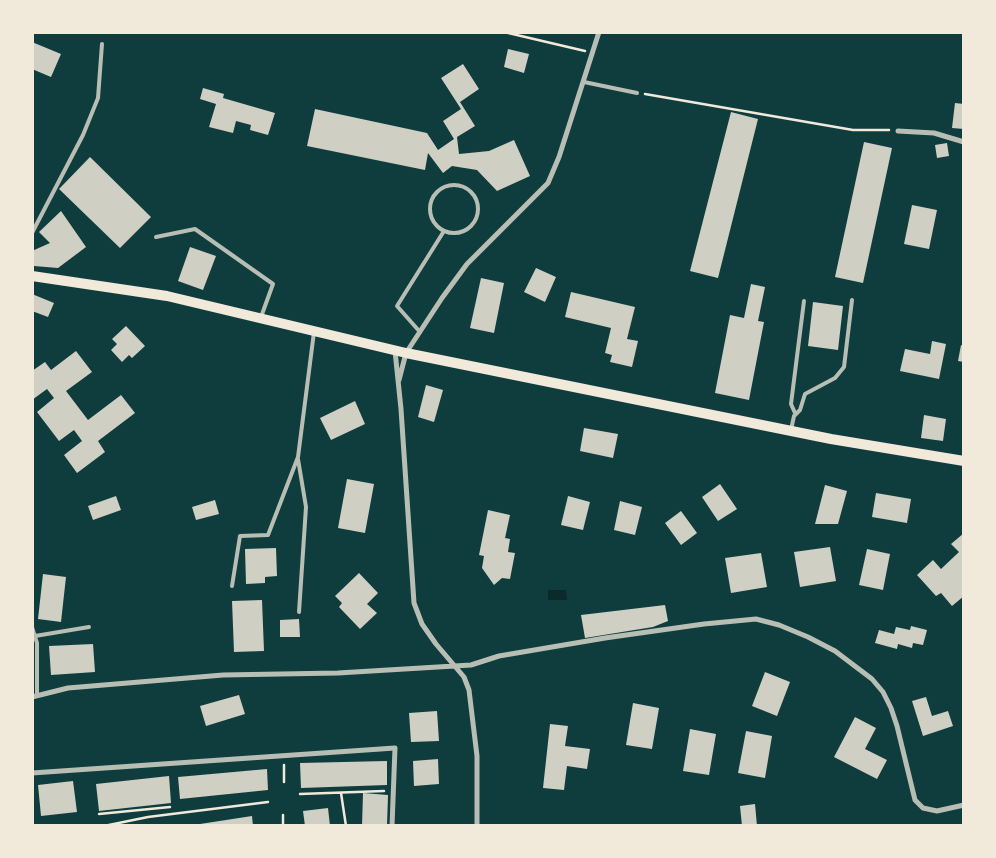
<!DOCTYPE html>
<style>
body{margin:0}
#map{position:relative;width:996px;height:858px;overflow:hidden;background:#0f3d3e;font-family:"DejaVu Sans",sans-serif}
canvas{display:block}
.frame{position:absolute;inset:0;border:34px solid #f1e9da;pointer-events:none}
</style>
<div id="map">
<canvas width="996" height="858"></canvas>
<div class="frame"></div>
</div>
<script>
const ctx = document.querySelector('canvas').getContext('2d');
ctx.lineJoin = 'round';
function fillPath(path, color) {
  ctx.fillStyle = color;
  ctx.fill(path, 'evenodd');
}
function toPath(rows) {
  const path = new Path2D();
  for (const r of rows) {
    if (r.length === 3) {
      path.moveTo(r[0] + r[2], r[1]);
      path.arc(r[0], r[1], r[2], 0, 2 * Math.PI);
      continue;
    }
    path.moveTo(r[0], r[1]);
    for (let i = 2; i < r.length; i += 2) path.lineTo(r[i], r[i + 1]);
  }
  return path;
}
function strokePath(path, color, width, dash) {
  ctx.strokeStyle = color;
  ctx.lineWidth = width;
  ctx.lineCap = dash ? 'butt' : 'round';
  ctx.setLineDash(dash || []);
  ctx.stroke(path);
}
fillPath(toPath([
 [548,590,566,590,567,600,548,600]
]), '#0a2a2b');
fillPath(toPath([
 [32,42,61,54,51,77,32,69],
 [508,49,529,54,524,73,504,67],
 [463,64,479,89,460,102,475,126,457,137,459,154,489,151,514,140,530,176,497,191,477,170,452,166,443,173,428,153,425,170,307,146,315,109,427,133,438,150,454,139,443,121,461,109,441,78],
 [203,88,224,94,223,98,275,113,268,135,250,130,251,125,236,121,233,133,209,127,216,104,200,99],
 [955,103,964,104,964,129,952,128],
 [731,112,758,119,718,278,690,271],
 [864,142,892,148,863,283,835,277],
 [947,143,949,156,937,158,935,145],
 [90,157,151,217,120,248,59,189],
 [912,205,937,210,929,249,904,244],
 [61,211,86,247,58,268,34,266,32,251,50,243,39,232],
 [190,247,216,256,203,290,178,281],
 [536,268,556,277,545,302,524,292],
 [481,278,504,283,494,333,470,328],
 [751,284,765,287,758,321,764,322,749,400,715,393,730,315,744,318],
 [571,292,635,307,627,339,638,341,632,367,610,362,612,355,605,353,611,328,565,317],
 [32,294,54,303,48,317,32,311],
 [813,302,843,306,838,350,808,346],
 [126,326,145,346,132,358,129,355,122,362,111,350,117,344,112,339],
 [932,341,946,344,939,379,900,371,905,349,930,354],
 [961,345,964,346,964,362,958,361],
 [76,351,92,372,66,391,88,420,121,395,135,413,98,441,105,452,77,473,64,455,82,441,74,430,59,441,37,412,54,398,47,389,32,400,32,371,45,362,51,370],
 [426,385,443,390,434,422,418,417],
 [355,401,365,424,331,440,320,418],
 [924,415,946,419,943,441,921,438],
 [584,428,618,434,613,458,580,451],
 [347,479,374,484,365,533,338,528],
 [720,484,737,509,718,521,702,497],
 [825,485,847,491,838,524,815,524],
 [876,493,911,499,907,523,872,517],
 [116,496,121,510,93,520,88,506],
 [568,496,590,502,583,530,561,525],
 [215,500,219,514,196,520,192,507],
 [620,501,642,507,635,535,614,530],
 [488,510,510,515,505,538,510,539,508,552,515,553,510,579,502,578,494,585,482,568,484,556,479,555],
 [681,511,697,533,681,545,665,523],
 [964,533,964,596,952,606,941,593,936,596,917,575,933,560,941,569,959,552,951,544],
 [830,547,836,581,800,587,794,552],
 [276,548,277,576,265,577,265,583,246,584,245,549],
 [867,549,890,554,883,590,859,585],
 [761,553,767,587,731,593,725,558],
 [359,573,378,593,367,604,377,613,360,629,339,607,342,603,335,596],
 [43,574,66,577,61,622,38,619],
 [262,600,264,651,234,652,232,601],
 [665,605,668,621,653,627,585,638,581,615],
 [299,619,300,637,280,637,280,620],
 [911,626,927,630,923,645,913,643,912,648,898,644,897,649,875,643,879,630,894,634,896,627,910,630],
 [93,644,95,672,51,675,49,646],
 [765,672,790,682,777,716,752,706],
 [239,695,245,714,206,726,200,706],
 [926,697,932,716,948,711,953,726,923,736,912,701],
 [633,703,659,708,652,749,626,745],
 [437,711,439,741,411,742,409,713],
 [855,717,876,728,865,749,887,760,877,779,834,757],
 [550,724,568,726,565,746,590,749,587,769,567,766,564,790,543,788],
 [690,729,716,734,709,775,683,771],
 [746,731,772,736,765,778,738,773],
 [438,759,439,784,414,786,413,761],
 [387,761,387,785,301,788,300,763],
 [267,769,268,790,180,799,178,777],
 [169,776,171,803,99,811,96,784],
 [73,781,77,812,41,816,38,785],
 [363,793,388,795,387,826,362,826],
 [755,804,757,826,742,826,740,806],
 [328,808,330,826,305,826,303,811],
 [252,816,253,826,200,826,200,824]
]), '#cfcfc3');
strokePath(toPath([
 [504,32,585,51],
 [645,94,853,130,889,130],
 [284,782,284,765],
 [341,793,346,826],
 [300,794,384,791],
 [99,814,170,807],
 [104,826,148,817,268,802],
 [283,826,283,815]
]), '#f1e9da', 2.5);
strokePath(toPath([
 [584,82,637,93],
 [454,209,24],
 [32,233,83,135,98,98,102,44],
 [156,237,195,229,273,284,261,317],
 [420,332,397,306,444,231],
 [795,413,791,404,804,301],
 [791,430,794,416,800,410,805,394,835,378,844,367,852,300],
 [298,459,306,507,299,612],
 [232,586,240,536,268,535,298,457,314,332],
 [32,627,37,643,37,696],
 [35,636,89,627]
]), '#b8beb3', 4);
strokePath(toPath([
 [898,131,934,133,964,142],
 [395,351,401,409,414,603,422,624,436,644,464,677,469,690,477,756,477,826],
 [399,380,406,353,442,298,467,264,548,183,559,157,599,32],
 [32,697,68,688,223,675,338,673,471,665,499,656,605,638,704,624,756,619,779,625,808,637,835,651,872,679,883,692,891,708,897,726,915,800,923,808,937,811,964,805],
 [32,773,395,748,392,826]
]), '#b8beb3', 5);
strokePath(toPath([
 [32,276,167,296,406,353,831,439,964,461]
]), '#f1e9da', 10);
</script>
